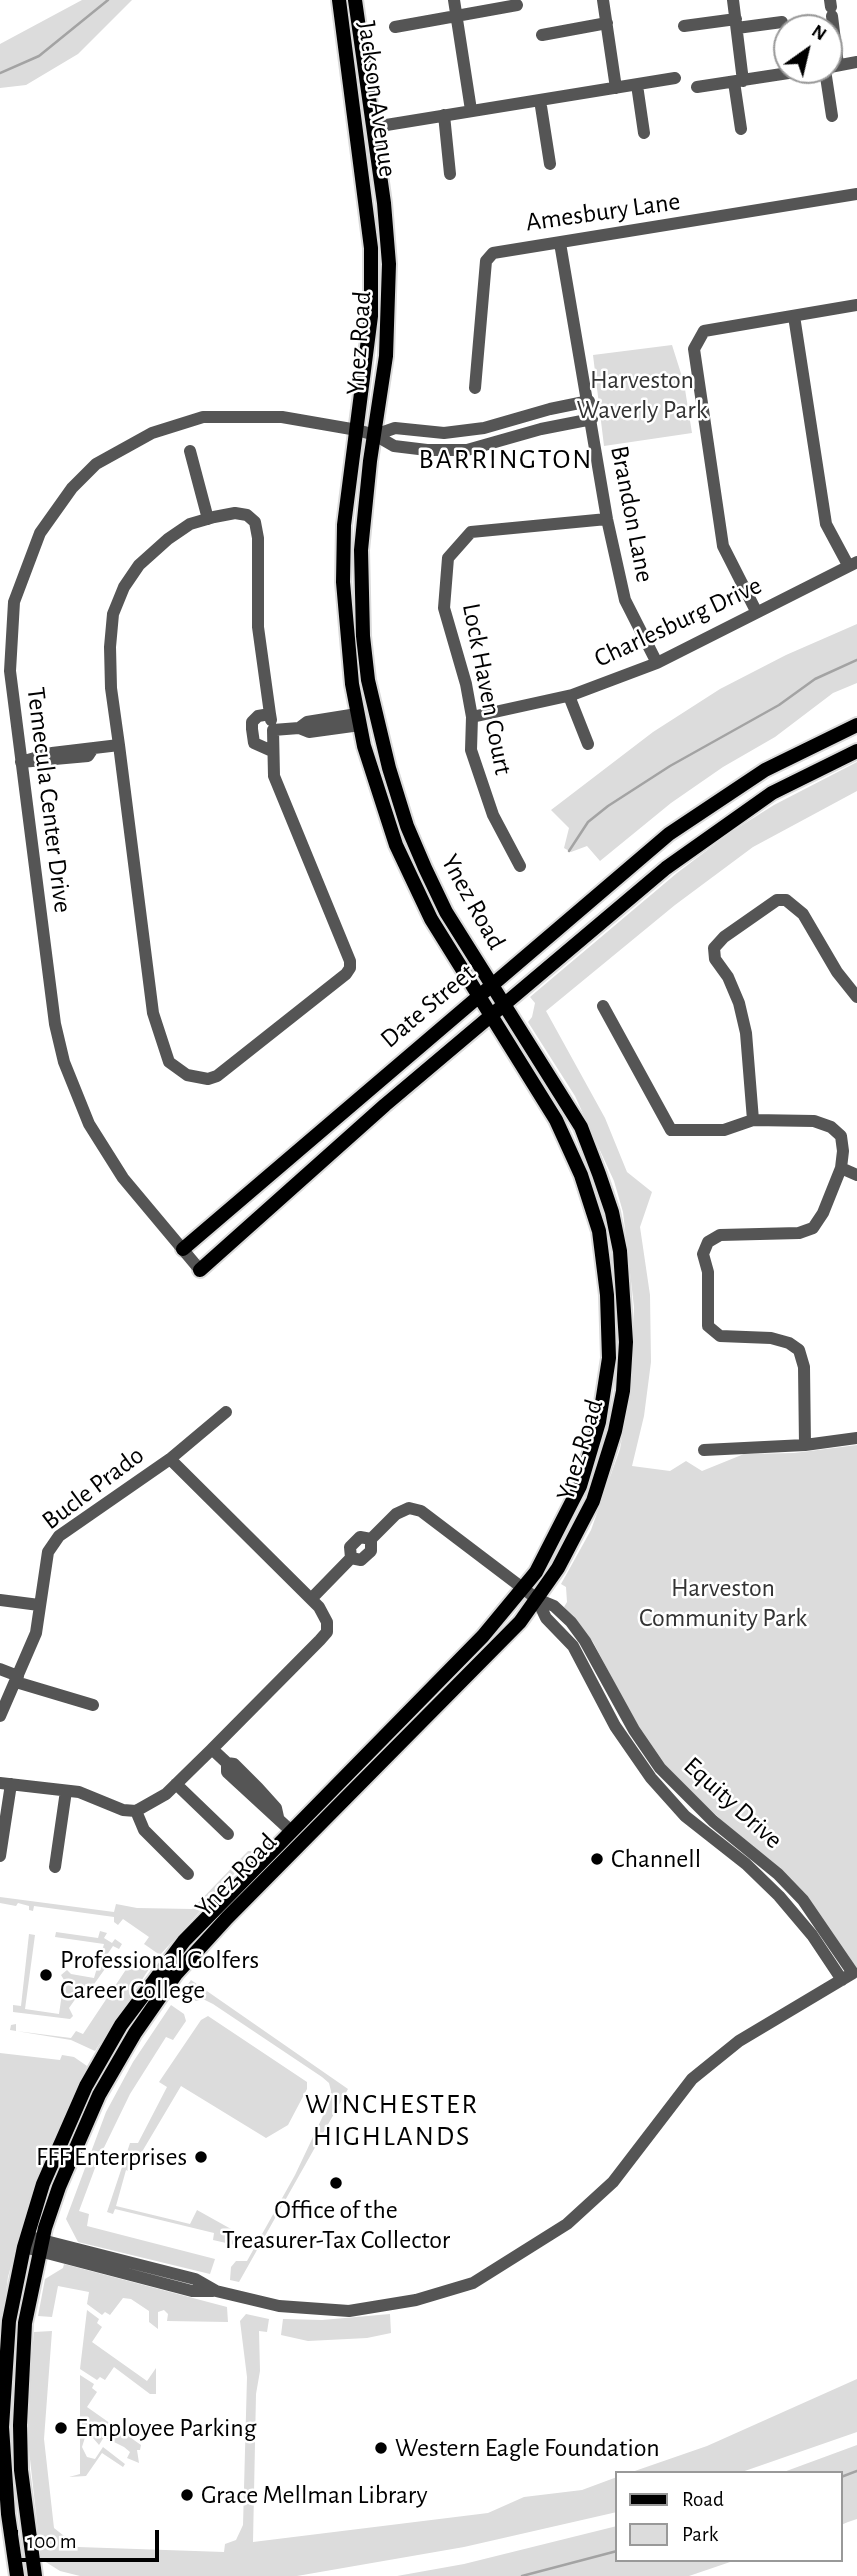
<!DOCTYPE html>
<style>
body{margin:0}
#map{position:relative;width:857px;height:2576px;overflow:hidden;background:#fff;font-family:"Alegreya Sans",sans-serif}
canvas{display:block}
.legend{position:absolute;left:615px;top:2471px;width:228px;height:91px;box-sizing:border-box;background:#fff;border:2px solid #999;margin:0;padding:9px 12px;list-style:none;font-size:21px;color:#000}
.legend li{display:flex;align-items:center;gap:14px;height:35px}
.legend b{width:35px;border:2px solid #999}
.north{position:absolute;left:773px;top:14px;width:70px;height:70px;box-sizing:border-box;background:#fff;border:2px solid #999;border-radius:50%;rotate:34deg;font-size:19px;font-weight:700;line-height:28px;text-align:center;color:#000}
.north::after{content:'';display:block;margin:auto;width:24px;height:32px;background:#000;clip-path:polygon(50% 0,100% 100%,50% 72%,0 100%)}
.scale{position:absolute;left:14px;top:2530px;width:145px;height:32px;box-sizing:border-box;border:4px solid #000;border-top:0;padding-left:9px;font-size:21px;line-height:24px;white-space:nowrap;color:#000;-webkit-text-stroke:5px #fff;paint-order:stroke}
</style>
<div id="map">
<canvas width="857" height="2576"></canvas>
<ul class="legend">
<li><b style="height:9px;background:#000"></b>Road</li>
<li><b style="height:19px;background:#dcdcdc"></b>Park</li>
</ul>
<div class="north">N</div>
<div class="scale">100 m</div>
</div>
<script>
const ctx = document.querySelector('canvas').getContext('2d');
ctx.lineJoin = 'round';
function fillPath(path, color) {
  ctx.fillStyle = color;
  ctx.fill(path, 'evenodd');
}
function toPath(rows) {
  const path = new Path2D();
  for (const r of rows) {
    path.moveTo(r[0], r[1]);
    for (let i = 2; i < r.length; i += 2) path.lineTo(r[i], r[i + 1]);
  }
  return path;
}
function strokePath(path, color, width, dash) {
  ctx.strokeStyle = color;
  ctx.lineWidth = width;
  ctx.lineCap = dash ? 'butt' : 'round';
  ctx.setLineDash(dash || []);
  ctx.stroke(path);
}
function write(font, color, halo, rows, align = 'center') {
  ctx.font = font + ' "Alegreya Sans",sans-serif';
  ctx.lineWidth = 5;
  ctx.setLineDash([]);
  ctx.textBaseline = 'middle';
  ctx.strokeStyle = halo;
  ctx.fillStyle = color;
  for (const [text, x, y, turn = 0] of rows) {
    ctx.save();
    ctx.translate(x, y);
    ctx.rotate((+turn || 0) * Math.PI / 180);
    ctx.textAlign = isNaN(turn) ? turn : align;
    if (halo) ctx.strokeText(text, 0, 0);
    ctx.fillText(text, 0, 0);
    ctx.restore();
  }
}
fillPath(toPath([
 [82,0,132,0,78,54,26,85,0,88,0,44],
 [672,345,684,383,692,433,604,446,593,355],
 [857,624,857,683,833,693,775,737,723,767,671,803,600,861,587,846,571,852,564,848,569,828,551,810,653,732,720,689,786,655],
 [857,762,857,791,753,847,675,905,546,1011,605,1118,627,1172,652,1192,640,1227,650,1295,651,1362,644,1416,632,1466,670,1471,686,1461,702,1471,744,1454,794,1453,857,1445,857,1969,815,1908,667,1769,635,1722,593,1642,564,1607,567,1602,566,1587,561,1584,591,1530,620,1449,632,1379,634,1307,623,1212,614,1181,575,1096,528,1022,532,1017,535,1003,530,997,677,873,731,832,774,805],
 [248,1851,255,1851,160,1955,144,1944,149,1937,123,1919,118,1925,114,1922,114,1917,34,1906,33,1911,29,1910,29,1906,18,1903,16,1906,0,1903,0,1897,114,1912,116,1904,137,1908,192,1909],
 [100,1931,107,1933,104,1938,112,1943,115,1939,122,1944,119,1949,113,1946,102,1962,107,1966,92,1987,86,1984,69,2008,73,2016,70,2019,13,2012,13,2005,21,2006,29,1934,35,1935,25,2009,59,2014,64,1980,61,1975,67,1970,71,1974,94,1978,104,1944,55,1937,56,1932,98,1938],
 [135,1956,149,1969,95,2051,71,2040,10,2030,11,2025,16,2024,16,2031,71,2038,76,2031,83,2034],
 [191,1980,348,2089,239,2282,230,2280,231,2267,236,2261,247,2261,295,2175,330,2101,331,2091,329,2083,322,2077,213,2004,203,1999,196,2001,182,1992],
 [171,2005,184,2014,186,2021,173,2040,166,2037,130,2094,98,2160,79,2211,89,2214,87,2226,215,2259,210,2274,78,2242,66,2219,106,2112,133,2062],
 [208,2016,307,2082,307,2089,288,2125,266,2138,181,2086,130,2172,126,2170,116,2206,190,2224,197,2210,231,2229,229,2233,235,2245,213,2240,214,2233,115,2209,113,2214,107,2212,130,2143,138,2143,167,2087,159,2082,201,2020],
 [0,2053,60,2060,62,2055,74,2057,87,2066,48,2150,28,2204,8,2277,0,2336],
 [64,2264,227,2307,228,2322,167,2321,168,2314,164,2310,158,2312,158,2329,149,2322,149,2311,131,2299,123,2298,110,2315,105,2312,102,2315,87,2304,89,2292,58,2286,52,2317,38,2316,45,2279,63,2268],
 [87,2310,99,2319,97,2323,102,2327,92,2342,147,2381,156,2368,156,2394,150,2394,114,2367,105,2380,100,2377,97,2380,80,2369],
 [246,2314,269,2319,267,2332,259,2331,260,2371,256,2394,253,2542,488,2513,524,2497,582,2490,617,2477,617,2512,464,2547,297,2576,80,2576,60,2571,41,2559,28,2441,29,2385,34,2332,52,2331,44,2439,54,2528,78,2547,224,2552,225,2544,236,2540,243,2525,247,2377,240,2321],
 [390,2314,391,2333,367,2338,308,2341,281,2335,283,2319,322,2320],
 [80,2375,94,2384,92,2388,97,2392,87,2407,141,2445,140,2450,137,2450,139,2463,127,2458,130,2452,124,2447,104,2437,99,2445,87,2431,82,2447,87,2457,95,2459,103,2447,125,2464,123,2467,102,2453,86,2476,69,2477,80,2474],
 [857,2379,857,2432,739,2473,629,2473,707,2446],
 [857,2445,857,2519,848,2522,841,2525,841,2473,781,2473],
 [617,2526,617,2560,736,2560,689,2576,397,2576,464,2564]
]), '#dcdcdc');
strokePath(toPath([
 [0,73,39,56,108,0],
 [569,851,588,822,608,806,670,766,779,705,815,679,857,660],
 [841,2477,857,2471],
 [522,2576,617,2551]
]), '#a3a3a3', 2.5);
const major = toPath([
 [183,1249,669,834,765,770,857,725],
 [200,1270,385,1105,666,868,772,793,857,751],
 [17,2576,8,2514,2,2427,9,2321,24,2247,43,2184,86,2086,121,2025,184,1941,483,1636,536,1572,580,1486,599,1422,609,1358,607,1295,599,1231,581,1175,556,1120,431,919,396,845,364,746,352,684,343,582,344,525,371,316,371,248,339,0],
 [35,2576,21,2470,20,2425,25,2323,45,2228,59,2187,99,2095,135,2033,176,1974,227,1918,520,1622,558,1568,593,1501,615,1431,623,1391,626,1342,620,1251,612,1212,599,1174,581,1127,446,912,425,868,407,826,389,768,368,680,363,636,361,550,370,461,386,356,389,264,384,203,355,0]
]);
strokePath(major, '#dbdbdb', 18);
strokePath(toPath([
 [454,0,471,110],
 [603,0,616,88],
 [733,0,743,81],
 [830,0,831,7],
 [832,16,838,65],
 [684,26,736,19],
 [395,27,517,5],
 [737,28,782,22],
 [542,35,607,23],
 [830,67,857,62],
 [825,70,832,116],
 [734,82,741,129],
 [637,85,644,133],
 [697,87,808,70],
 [540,100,550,164],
 [444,115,450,174],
 [374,127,675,78],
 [560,243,607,519,625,600,657,663],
 [794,316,826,524,848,565],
 [475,388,486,261,493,253,857,194],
 [375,435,395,428,444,433,484,428,550,409,589,401],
 [190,451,208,519],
 [756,611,723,546,694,349,704,331,857,305],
 [569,696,588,744],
 [472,717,572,695,657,663,857,562],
 [271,720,270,714,258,716,252,722,252,729,254,743,272,751],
 [299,728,307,722,357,714],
 [119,745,111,688,110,647,113,614,124,587,139,565,168,539,190,524,214,517,235,513,247,515,255,522,258,538,258,627,270,714],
 [92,750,88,756,21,762,52,753,119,745,153,1013,169,1062,187,1075,208,1079,217,1076,346,974,350,968,350,961,274,776,273,730,299,728,309,732,360,725],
 [520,866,493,815,471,750,472,717,466,684,444,608,448,558,471,532,607,519],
 [603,1006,671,1130,724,1130,753,1120,814,1121,831,1127,841,1136,843,1151,841,1168,823,1213,813,1228,799,1233,720,1235,708,1242,703,1254,708,1272,708,1326,720,1336,771,1338,789,1343,799,1350,804,1367,805,1445],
 [753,1120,746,1033,739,1003,728,977,715,959,714,948,724,937,777,900,786,900,803,914,837,972,857,997],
 [841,1168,857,1175],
 [200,1270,123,1178,89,1124,64,1062,55,1024,10,671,14,602,40,533,72,488,96,464,152,433,203,417,282,417,357,430,375,435,394,446,427,450,467,450,541,429,592,419],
 [704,1450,805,1445,857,1438],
 [170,1459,319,1607,327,1622,327,1632,320,1640,212,1749],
 [351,1558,350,1547,360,1537,371,1539],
 [537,1599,546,1618,573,1646,615,1726,651,1778,685,1816,746,1864,779,1896,812,1935,842,1980],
 [0,1600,39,1605],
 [0,1669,18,1676],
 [16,1682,93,1705],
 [0,1716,36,1633,48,1552,59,1536,170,1459,226,1412],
 [227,1763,227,1772,290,1830],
 [0,1783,79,1792,123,1810,136,1811,166,1794,212,1749,227,1763,234,1764,258,1788,276,1808,278,1817],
 [176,1784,228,1834],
 [136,1811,144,1830,188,1874],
 [0,1856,11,1784],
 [55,1867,66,1791],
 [34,2238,195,2279,216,2291,279,2306,349,2311,416,2300,473,2283,567,2224,613,2182,692,2079,739,2041,853,1973,803,1900,778,1874,713,1821,660,1768,634,1730,585,1641,571,1622,554,1606,537,1599,421,1511,409,1508,396,1514,371,1539,371,1551,361,1560,351,1558,311,1599],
 [24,2247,192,2291,213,2291]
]), '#555', 12);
strokePath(major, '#000', 14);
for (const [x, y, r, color] of [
 [597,1859,7,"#000"],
 [46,1975,7,"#000"],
 [201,2157,7,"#000"],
 [336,2183,7,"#000"],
 [61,2428,7,"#000"],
 [381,2448,7,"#000"],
 [187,2495,7,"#000"]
]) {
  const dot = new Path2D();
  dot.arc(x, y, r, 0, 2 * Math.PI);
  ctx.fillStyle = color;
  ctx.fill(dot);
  strokePath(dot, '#fff', 2.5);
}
write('26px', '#000', '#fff', [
 ["Jackson Avenue",377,99,82],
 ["Amesbury Lane",603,212,-8],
 ["Ynez Road",359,343,-86],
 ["Brandon Lane",632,514,79],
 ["Charlesburg Drive",678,622,-25],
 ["Lock Haven Court",487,689,79],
 ["Temecula Center Drive",49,800,83],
 ["Ynez Road",473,902,61],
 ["Date Street",428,1006,-40],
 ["Ynez Road",580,1450,-73],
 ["Bucle Prado",93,1488,-37],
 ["Equity Drive",733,1803,42],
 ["Ynez Road",236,1875,-46]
]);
write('26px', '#333', '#fff', [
 ["Harveston",642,380],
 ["Waverly Park",642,410],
 ["Harveston",723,1588],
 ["Community Park",723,1618]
]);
write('26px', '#000', '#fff', [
 ["Channell",611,1859],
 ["Professional Golfers",60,1960],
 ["Career College",60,1990],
 ["FFF Enterprises",187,2157,"right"],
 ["Office of the",336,2210,"center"],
 ["Treasurer-Tax Collector",336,2240,"center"],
 ["Employee Parking",75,2428],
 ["Western Eagle Foundation",395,2448],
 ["Grace Mellman Library",201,2495]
], 'left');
ctx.letterSpacing = '2px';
write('28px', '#000', '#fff', [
 ["BARRINGTON",506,460],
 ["WINCHESTER",392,2105],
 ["HIGHLANDS",392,2137]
]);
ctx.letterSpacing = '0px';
</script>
